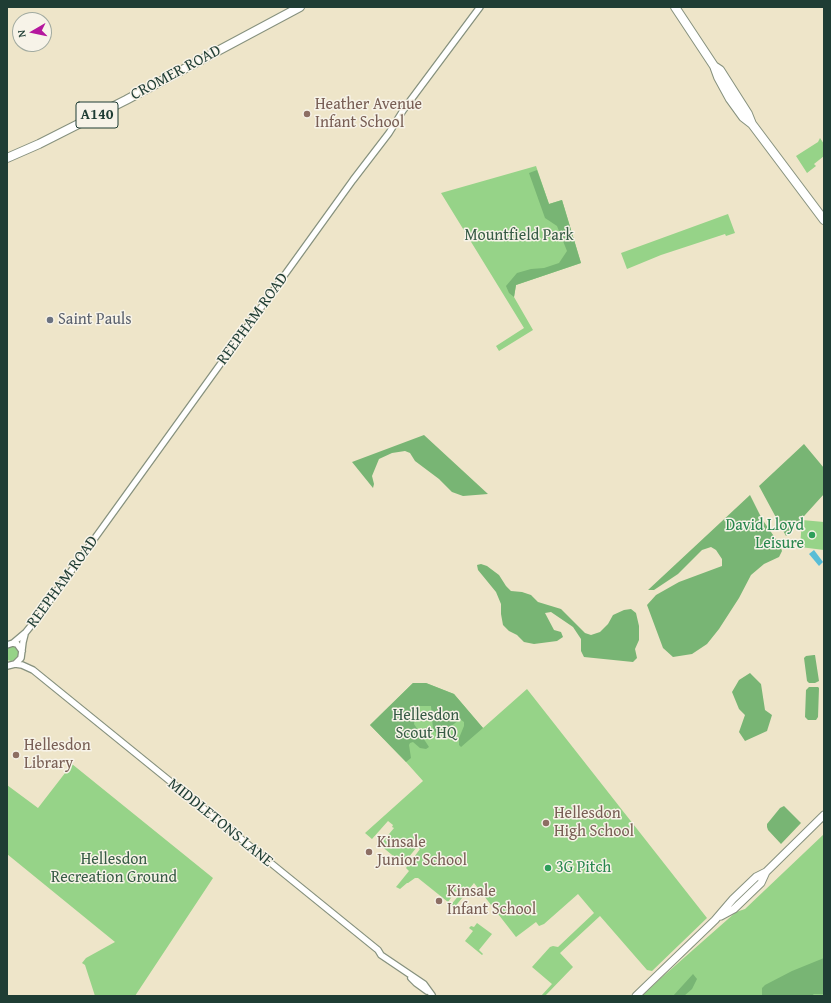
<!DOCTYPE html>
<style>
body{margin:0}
#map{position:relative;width:831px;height:1003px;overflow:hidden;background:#eee5c9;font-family:"Gentium Book Plus",serif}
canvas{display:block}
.frame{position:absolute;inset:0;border:8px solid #1f3d34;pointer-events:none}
.north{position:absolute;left:12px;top:12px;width:40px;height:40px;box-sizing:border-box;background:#f7f3e8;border:1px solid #a1aaa0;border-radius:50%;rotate:261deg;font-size:11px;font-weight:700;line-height:16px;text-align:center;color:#1f3d34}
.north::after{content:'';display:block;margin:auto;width:14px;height:18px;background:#b5179e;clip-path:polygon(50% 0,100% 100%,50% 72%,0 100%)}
</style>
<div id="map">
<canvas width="831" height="1003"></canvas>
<div class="frame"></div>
<div class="north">N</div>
</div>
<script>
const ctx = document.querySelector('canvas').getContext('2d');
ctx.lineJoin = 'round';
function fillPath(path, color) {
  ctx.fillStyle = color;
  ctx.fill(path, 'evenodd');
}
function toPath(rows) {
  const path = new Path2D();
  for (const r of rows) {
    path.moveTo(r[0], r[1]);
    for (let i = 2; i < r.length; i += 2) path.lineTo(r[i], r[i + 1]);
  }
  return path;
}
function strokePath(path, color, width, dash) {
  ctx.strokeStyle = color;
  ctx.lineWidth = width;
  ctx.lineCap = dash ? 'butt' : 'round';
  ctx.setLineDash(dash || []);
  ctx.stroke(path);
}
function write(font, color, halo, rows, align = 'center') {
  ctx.font = font + ' "Gentium Book Plus",serif';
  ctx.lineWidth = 3;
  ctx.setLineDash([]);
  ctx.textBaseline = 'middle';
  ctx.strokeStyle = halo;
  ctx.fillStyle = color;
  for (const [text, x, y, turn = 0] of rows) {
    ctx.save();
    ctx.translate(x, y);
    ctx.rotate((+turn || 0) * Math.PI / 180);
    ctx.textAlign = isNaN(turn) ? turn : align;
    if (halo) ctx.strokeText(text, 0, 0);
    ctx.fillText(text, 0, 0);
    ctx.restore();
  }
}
fillPath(toPath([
 [820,138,824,144,824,156,814,164,816,166,807,173,796,156,818,142],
 [536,166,549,204,562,200,581,263,516,285,514,297,533,330,499,351,496,346,524,328,441,193],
 [728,214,735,233,726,236,725,234,661,255,627,269,621,253],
 [802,520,824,522,824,550,800,547],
 [12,646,15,647,19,651,18,657,16,660,11,661,7,660,7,647],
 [413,683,426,683,454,694,483,728,527,689,707,918,652,971,647,970,600,916,560,953,573,967,545,996,541,996,552,984,532,967,550,947,553,946,558,947,594,913,578,894,544,924,539,926,536,922,516,937,474,883,454,908,450,906,460,894,456,891,448,902,418,878,415,878,408,883,407,883,400,889,396,887,409,871,406,868,420,849,417,847,403,864,380,845,394,828,392,827,393,825,388,821,372,839,365,833,423,781,406,762,370,725],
 [72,764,213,878,135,996,95,996,85,965,82,963,86,958,115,942,7,854,7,785,38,808],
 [824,834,824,996,642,996,660,979,736,912,745,909],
 [477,923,492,934,479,950,483,954,482,955,465,941,473,931,469,928,471,926,474,927]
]), '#96d388');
fillPath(toPath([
 [537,170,549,204,562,200,581,263,516,285,514,297,509,293,506,286,517,273,531,269,544,268,559,263,567,251,557,226,545,218,529,173],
 [424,435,488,494,463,496,452,492,439,479,415,461,410,453,405,451,392,453,379,459,372,476,374,484,373,488,352,462],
 [804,444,824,468,824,494,786,536,759,486],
 [750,495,762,519,780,545,782,551,779,557,764,564,751,575,739,598,719,629,707,644,692,654,673,657,663,648,647,605,656,595,679,582,722,566,722,559,716,550,711,547,702,550,678,574,654,590,648,590],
 [481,564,487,566,499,575,506,586,511,591,522,592,531,595,538,602,561,609,585,633,591,635,600,632,608,624,613,615,624,610,631,609,636,613,639,626,639,640,635,649,637,658,633,662,584,657,581,651,581,639,573,627,551,612,545,613,554,630,561,632,563,637,557,641,534,644,524,642,517,635,509,631,503,625,501,614,501,604,496,592,478,570,477,565],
 [814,655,815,655,819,681,815,683,809,683,807,681,804,658,806,656],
 [750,673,761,684,765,710,772,715,767,731,745,741,739,732,745,715,739,709,732,692,739,680],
 [413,683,426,683,454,694,483,728,461,747,459,745,459,738,464,726,464,722,460,719,444,732,437,734,433,729,431,706,418,706,416,711,414,724,429,747,426,749,420,748,413,742,410,743,409,745,411,758,406,762,370,725],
 [809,687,818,687,819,688,818,717,816,720,808,720,805,717,806,690],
 [784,806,801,823,781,844,768,830,767,827,767,824,780,808],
 [824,958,824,994,814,994,811,996,762,996,762,988,765,985,792,971],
 [693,974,697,979,692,989,684,996,673,996]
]), '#78b574');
fillPath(toPath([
 [814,550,823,562,819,566,809,554]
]), '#58bdd6');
const minor = toPath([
 [13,643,26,632,38,617,353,180,389,133,404,109,480,7],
 [7,645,13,643,17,644,22,651],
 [15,664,22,665,33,670,378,950,381,955,424,984,432,995],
 [7,666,15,664,21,658,23,642,25,634],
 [411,978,416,983,427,991]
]);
const major = toPath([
 [721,916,734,909,761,883,766,872,824,815],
 [636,996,715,920,733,899,756,877,766,872]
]);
const highway = toPath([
 [675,7,714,66,718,77,730,99,743,117,752,124],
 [714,66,720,70,748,114,752,124,824,220],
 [7,158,39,144,126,100,300,7]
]);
strokePath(minor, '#86917e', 8);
strokePath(major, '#86917e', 9);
strokePath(highway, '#86917e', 10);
strokePath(minor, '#fff', 5.5);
strokePath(major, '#fff', 7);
strokePath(highway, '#fff', 8);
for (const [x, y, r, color] of [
 [307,114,4,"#8d6e63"],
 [50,320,4,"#6b7280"],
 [812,535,4,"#2e9e5b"],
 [16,755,4,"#8d6e63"],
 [546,823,4,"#8d6e63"],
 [369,852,4,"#8d6e63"],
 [548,868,4,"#2e9e5b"],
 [439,901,4,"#8d6e63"]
]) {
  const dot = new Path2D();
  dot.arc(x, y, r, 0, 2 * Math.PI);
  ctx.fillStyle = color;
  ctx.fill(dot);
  strokePath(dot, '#f7f3e8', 1.5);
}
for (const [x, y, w] of [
 [97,115,42]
]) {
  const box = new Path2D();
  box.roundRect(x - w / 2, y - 13, w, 26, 3);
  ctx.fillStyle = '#f7f3e8';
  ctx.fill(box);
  strokePath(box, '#1f3d34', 1);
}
write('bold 15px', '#1f3d34', null, [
 ["A140",97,115]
]);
write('16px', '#1f3d34', '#f7f3e8', [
 ["CROMER ROAD",176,73,-28],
 ["REEPHAM ROAD",253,319,-54],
 ["REEPHAM ROAD",63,582,-54],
 ["MIDDLETONS LANE",220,823,39]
]);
write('16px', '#785e54', '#f7f3e8', [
 ["Heather Avenue",315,105],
 ["Infant School",315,123],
 ["Hellesdon",24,746],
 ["Library",24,764],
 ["Hellesdon",554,814],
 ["High School",554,832],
 ["Kinsale",377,843],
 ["Junior School",377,861],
 ["Kinsale",447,892],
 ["Infant School",447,910]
], 'left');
write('16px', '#375b45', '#f7f3e8', [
 ["Mountfield Park",519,236],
 ["Hellesdon",426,716],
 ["Scout HQ",426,734],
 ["Hellesdon",114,860],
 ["Recreation Ground",114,878]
]);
write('16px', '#5b616d', '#f7f3e8', [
 ["Saint Pauls",58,320]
], 'left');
write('16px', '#27864d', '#f7f3e8', [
 ["David Lloyd",804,526],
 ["Leisure",804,544],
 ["3G Pitch",556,868,"left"]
], 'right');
</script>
